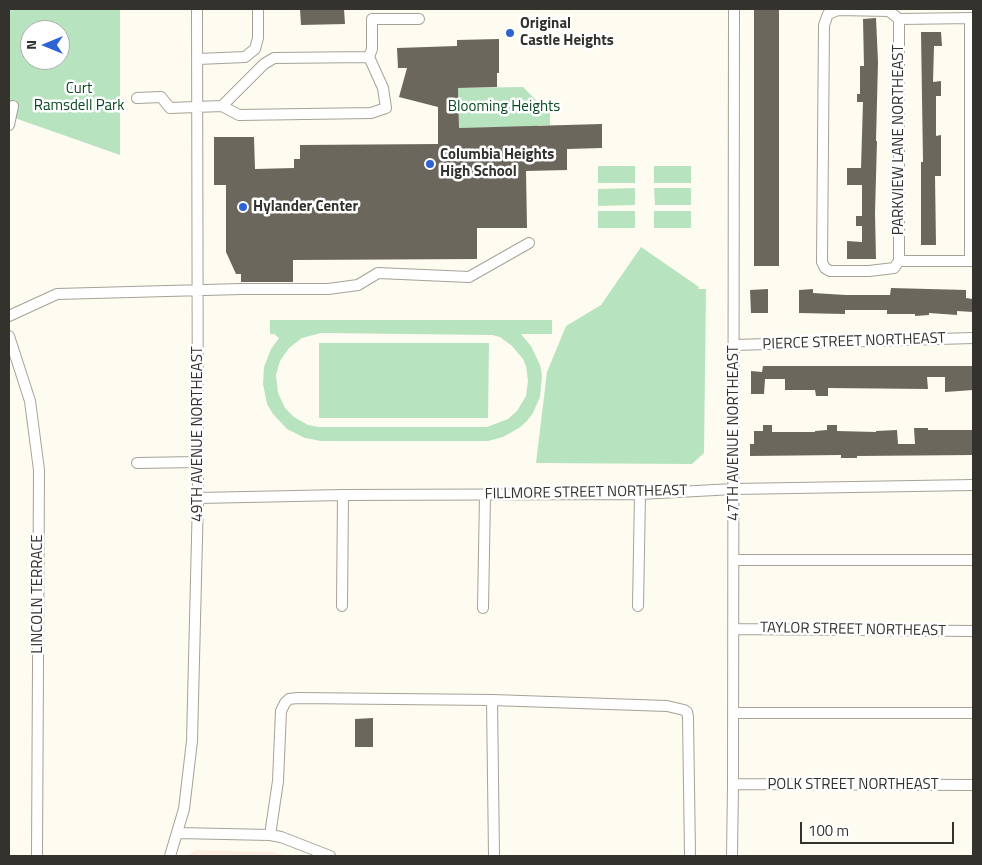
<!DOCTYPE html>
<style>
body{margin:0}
#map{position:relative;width:982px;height:865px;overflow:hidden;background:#fefbf1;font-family:"Titillium Web",sans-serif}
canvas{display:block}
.frame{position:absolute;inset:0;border:10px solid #33322d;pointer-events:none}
.north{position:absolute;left:20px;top:20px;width:50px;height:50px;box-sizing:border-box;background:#fff;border:1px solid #adadab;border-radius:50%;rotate:270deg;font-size:14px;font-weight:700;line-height:20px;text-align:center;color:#33322d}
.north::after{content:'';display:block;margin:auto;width:18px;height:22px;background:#2d63d2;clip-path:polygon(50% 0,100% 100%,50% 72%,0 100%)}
.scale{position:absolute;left:800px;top:822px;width:154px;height:22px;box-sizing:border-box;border:2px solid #33322d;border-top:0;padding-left:6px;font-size:15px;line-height:18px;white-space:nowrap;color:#33322d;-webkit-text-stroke:4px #fff;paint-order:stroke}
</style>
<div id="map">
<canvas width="982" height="865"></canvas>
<div class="frame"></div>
<div class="north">N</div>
<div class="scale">100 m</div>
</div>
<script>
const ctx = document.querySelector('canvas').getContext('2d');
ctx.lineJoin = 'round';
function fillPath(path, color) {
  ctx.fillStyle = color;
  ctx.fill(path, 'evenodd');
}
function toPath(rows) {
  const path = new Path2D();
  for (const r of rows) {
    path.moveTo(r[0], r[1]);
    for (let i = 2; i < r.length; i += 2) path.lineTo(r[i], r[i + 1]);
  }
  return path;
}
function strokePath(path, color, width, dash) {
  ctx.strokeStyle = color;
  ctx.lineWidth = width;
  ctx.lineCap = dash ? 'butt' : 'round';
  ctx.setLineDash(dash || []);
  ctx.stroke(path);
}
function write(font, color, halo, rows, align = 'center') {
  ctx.font = font + ' "Titillium Web",sans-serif';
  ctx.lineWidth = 5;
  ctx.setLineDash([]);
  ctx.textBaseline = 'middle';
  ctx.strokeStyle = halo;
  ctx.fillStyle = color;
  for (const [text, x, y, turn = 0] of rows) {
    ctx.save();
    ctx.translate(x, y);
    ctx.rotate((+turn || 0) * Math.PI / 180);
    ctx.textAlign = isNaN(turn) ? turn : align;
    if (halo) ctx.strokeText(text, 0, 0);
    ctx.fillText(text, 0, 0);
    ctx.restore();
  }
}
fillPath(toPath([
 [196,850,271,852,289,856,187,856]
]), '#fdeee1');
fillPath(toPath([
 [9,9,120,9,120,155,9,116],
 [30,30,60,30,60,60,30,60],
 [523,87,543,107,550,111,550,125,538,125,537,127,459,128,458,88],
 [598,166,635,166,635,183,598,183],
 [654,166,691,166,691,183,654,183],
 [635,188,635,205,598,206,598,189],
 [654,188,691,188,691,205,655,205],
 [598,211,635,211,635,228,598,228],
 [654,211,691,211,691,228,654,228],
 [641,247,699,287,698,289,706,289,704,453,692,464,536,463,547,372,566,326,601,305],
 [270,320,552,320,552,334,521,334,531,346,540,365,542,376,540,397,533,413,527,421,519,428,503,437,488,441,321,441,305,438,287,429,273,414,267,404,263,384,264,367,271,349,279,338,274,334,270,334],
 [321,333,492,335,500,337,512,346,523,359,526,366,528,381,526,396,517,411,508,419,487,427,319,427,308,425,294,417,285,408,278,393,276,375,280,361,289,348,302,338],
 [319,343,489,343,488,418,319,418]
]), '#b7e4bf');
fillPath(toPath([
 [300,9,344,9,345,24,301,25],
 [754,9,779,9,779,266,754,266],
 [876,18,878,62,876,141,877,141,875,213,876,259,847,259,847,241,862,242,862,226,856,226,856,216,862,216,862,185,847,185,847,168,861,168,863,102,857,102,857,94,860,94,860,66,864,66,863,19],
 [921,32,941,32,942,46,934,46,933,82,941,81,941,96,936,96,936,136,941,135,941,176,935,176,936,245,921,245,921,162,923,162],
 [499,39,499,73,497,73,497,87,458,88,459,128,602,124,602,148,567,149,567,170,526,171,527,228,477,228,477,259,293,260,293,282,241,282,241,274,236,274,226,252,226,185,214,185,214,137,254,137,255,169,294,168,294,159,300,159,300,145,438,144,438,107,399,97,407,68,398,68,397,48,457,46,457,40],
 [891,288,966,290,966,298,973,299,973,312,957,311,957,315,929,313,929,315,915,316,915,314,887,314,887,310,845,310,845,314,799,313,799,290,813,289,813,293,846,295,890,295],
 [768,289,768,313,751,313,750,290],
 [763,366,973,366,973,390,945,392,945,377,927,377,928,389,828,388,828,396,816,396,815,390,785,390,785,379,765,379,764,394,751,394,751,371,762,372],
 [763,425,772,425,772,432,815,432,815,431,827,430,827,425,837,425,837,431,876,432,876,431,897,430,898,444,915,444,914,428,928,428,928,430,973,430,973,455,857,456,857,458,841,458,841,455,750,456,750,444,754,444,754,431,763,431],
 [373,718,373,747,355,747,355,719]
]), '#6b675d');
const minor = toPath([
 [970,18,970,261],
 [899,19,973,18],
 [369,57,372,49,372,19,419,19],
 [198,59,245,57,255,49,258,38,258,9],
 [137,98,161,97,170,108,222,106,239,115,371,113,386,108,383,88,369,57,274,58,264,64,222,106],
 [9,125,13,106],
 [899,261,894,268,869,271,830,271,825,268,822,262,824,25,828,14,838,10,889,11,899,19],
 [899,261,899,19],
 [899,261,973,261],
 [9,316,57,294,241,289,328,289,358,285,378,273,469,277,529,243],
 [9,336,30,401,39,470,37,856],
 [734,345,973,338],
 [137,463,198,462],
 [198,498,343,495,640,494,734,489,973,485],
 [734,560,973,560],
 [342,606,343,495],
 [638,606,640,494],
 [483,608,485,495],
 [734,629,973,631],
 [492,700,494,856],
 [734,713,973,713],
 [733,784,973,785],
 [178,833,270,835,281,837,330,856],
 [270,835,278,781,281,711,285,703,289,699,297,698,492,700,667,706,684,710,687,712,688,717,690,856],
 [170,856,184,809,192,741,198,498,197,9],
 [732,856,733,784,734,9]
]);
strokePath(minor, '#a6a297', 12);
strokePath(minor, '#fff', 10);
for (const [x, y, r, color] of [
 [510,33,5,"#2d63d2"],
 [430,164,5,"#2d63d2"],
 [243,207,5,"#2d63d2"]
]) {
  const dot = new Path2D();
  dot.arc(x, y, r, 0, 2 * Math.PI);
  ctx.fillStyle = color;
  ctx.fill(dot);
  strokePath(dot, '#fff', 2);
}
write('bold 15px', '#33322d', '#fff', [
 ["Original",520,24],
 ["Castle Heights",520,41],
 ["Columbia Heights",440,155],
 ["High School",440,172],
 ["Hylander Center",253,207]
], 'left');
write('15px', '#0a4a21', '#fff', [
 ["Curt",79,89],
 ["Ramsdell Park",79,106],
 ["Blooming Heights",504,107]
]);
write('15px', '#33322d', '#fff', [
 ["PARKVIEW LANE NORTHEAST",899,140,-90],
 ["PIERCE STREET NORTHEAST",854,342,-2],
 ["47TH AVENUE NORTHEAST",734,433,-90],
 ["49TH AVENUE NORTHEAST",198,434,-90],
 ["FILLMORE STREET NORTHEAST",586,493,-1],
 ["LINCOLN TERRACE",38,594,-90],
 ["TAYLOR STREET NORTHEAST",853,630,1],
 ["POLK STREET NORTHEAST",853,785]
]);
</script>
